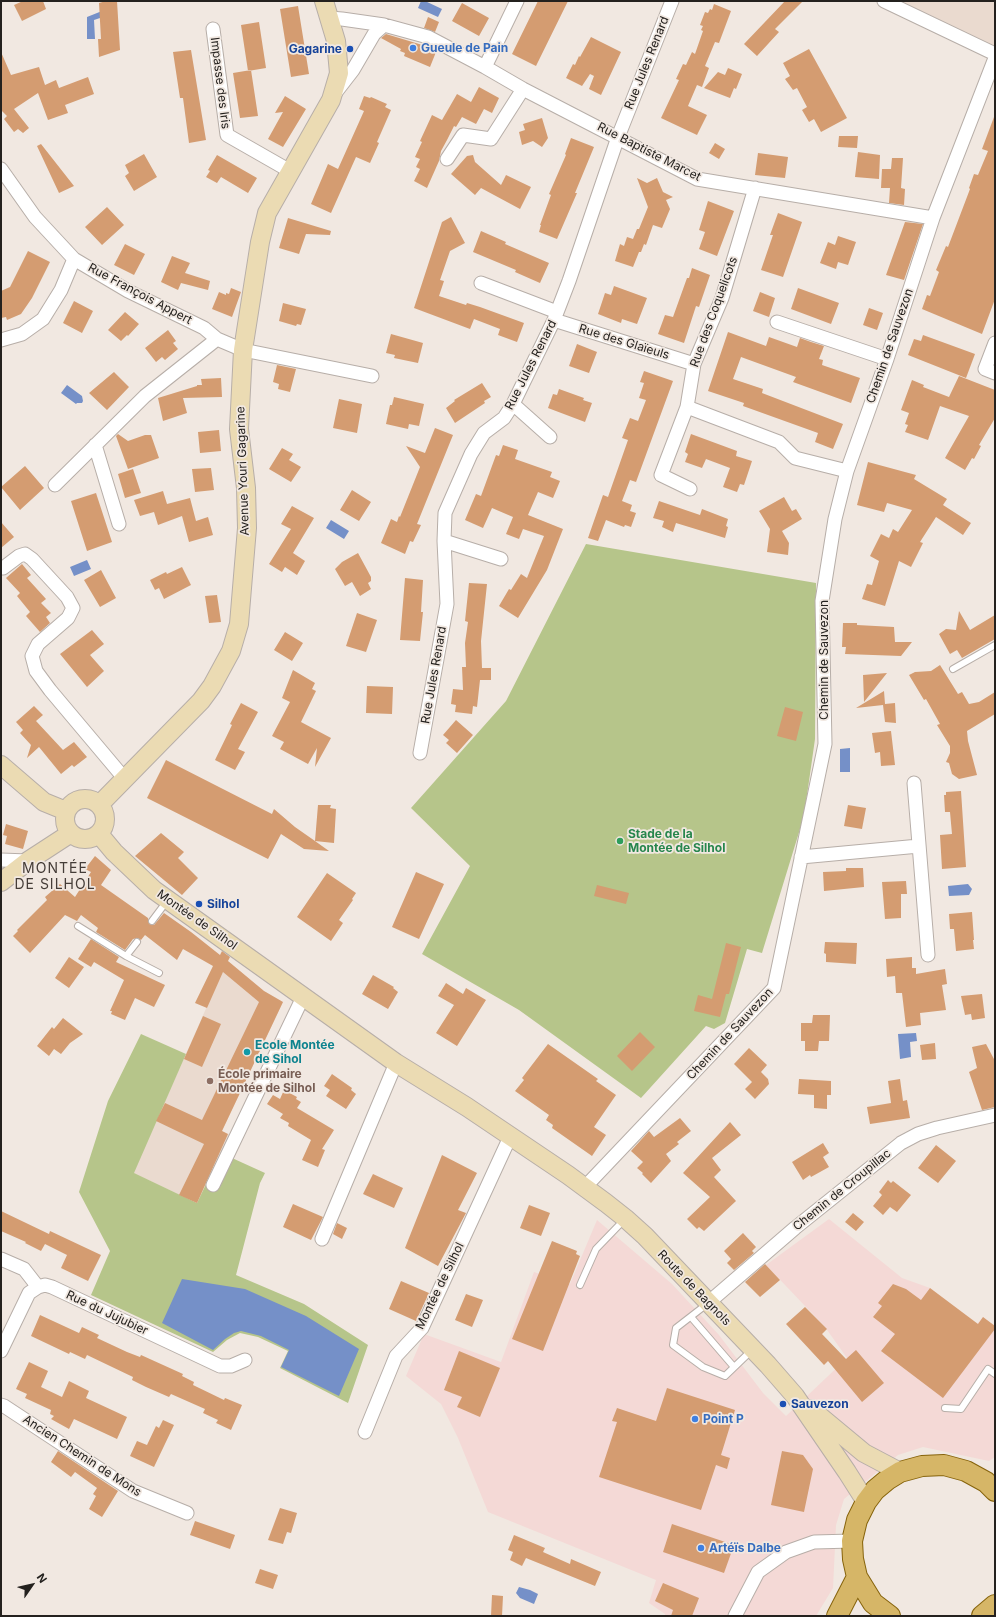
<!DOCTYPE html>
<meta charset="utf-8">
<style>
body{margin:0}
#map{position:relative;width:996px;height:1617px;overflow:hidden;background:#f1e8e1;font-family:Inter,sans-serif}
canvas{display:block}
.frame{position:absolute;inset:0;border:2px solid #24211e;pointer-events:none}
.north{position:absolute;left:12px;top:1565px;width:40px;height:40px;-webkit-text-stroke:3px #f1e8e1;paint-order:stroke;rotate:56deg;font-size:11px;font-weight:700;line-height:16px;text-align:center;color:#24211e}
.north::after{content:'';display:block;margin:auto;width:14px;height:18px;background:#24211e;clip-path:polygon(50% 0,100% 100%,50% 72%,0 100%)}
</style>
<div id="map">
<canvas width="996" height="1617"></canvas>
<div class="frame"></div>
<div class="north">N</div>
</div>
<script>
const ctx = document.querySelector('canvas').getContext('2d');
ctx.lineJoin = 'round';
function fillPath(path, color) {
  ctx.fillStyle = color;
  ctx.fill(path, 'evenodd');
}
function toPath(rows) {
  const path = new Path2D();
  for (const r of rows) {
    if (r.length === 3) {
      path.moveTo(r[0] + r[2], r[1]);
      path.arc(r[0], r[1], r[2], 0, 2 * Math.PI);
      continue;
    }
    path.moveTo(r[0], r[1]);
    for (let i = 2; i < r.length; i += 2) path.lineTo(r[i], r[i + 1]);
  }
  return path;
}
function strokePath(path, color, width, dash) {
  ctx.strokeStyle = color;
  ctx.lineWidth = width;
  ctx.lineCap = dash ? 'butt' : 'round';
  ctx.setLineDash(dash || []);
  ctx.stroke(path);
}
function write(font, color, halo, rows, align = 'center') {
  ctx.font = font + ' Inter,sans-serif';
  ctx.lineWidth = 3.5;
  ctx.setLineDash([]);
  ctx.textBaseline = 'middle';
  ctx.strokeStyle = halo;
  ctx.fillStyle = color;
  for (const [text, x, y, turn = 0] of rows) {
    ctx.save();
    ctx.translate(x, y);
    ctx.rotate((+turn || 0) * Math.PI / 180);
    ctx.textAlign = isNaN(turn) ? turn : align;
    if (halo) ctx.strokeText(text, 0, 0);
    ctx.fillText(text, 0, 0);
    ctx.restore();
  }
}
fillPath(toPath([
 [829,1219,902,1278,930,1288,977,1324,983,1317,995,1326,995,1457,989,1461,923,1447,898,1455,844,1499,836,1525,833,1588,816,1616,665,1616,665,1614,649,1603,656,1580,488,1512,458,1438,441,1404,406,1376,424,1334,501,1362,534,1272,570,1284,597,1220,672,1284,719,1335,763,1393,786,1416,847,1358,825,1327,766,1265]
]), '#f4d9d6');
fillPath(toPath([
 [895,1,995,1,995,48],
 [229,962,264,991,283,1002,222,1131,230,1135,197,1203,133,1173,220,977]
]), '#eadacf');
fillPath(toPath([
 [586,544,816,583,815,739,804,816,762,953,747,949,725,1023,714,1029,706,1026,641,1098,519,1010,422,954,470,866,411,808,506,701],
 [141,1034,186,1054,134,1173,197,1203,221,1153,265,1173,260,1183,236,1275,304,1304,368,1345,348,1403,280,1368,288,1351,258,1337,240,1333,227,1340,213,1352,91,1295,110,1251,79,1192,108,1101]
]), '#b6c58a');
fillPath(toPath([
 [421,1,425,1,442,9,438,17,418,8],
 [102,11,103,17,94,20,95,39,87,39,87,17],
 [67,385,82,396,83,401,82,403,77,403,76,404,61,393],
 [331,520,349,531,344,539,326,528],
 [87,560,91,569,74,576,70,567],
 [850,748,850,772,840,772,840,749],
 [968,884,972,889,969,895,949,896,948,886],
 [916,1033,917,1041,910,1042,911,1057,900,1059,898,1034],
 [182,1279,245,1289,306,1316,359,1349,339,1396,281,1367,289,1350,261,1336,241,1331,234,1333,225,1339,213,1350,162,1323],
 [519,1587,530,1590,538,1594,534,1604,520,1598,516,1593]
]), '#7590c8');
fillPath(toPath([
 [23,1,43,1,46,9,22,21,14,5],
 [106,1,117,1,120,50,99,57,98,39,101,39,99,3],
 [538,1,568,1,536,66,512,54],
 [785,1,803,1,775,29,779,32,757,56,744,44],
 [462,3,489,18,479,36,452,21],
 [714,4,731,11,719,43,715,42,705,66,709,68,702,87,697,85,688,106,707,115,697,135,661,118,679,80,676,79,683,64,686,65,692,52,695,54,703,31,701,30,703,26,700,25,705,12,708,13,710,9,712,10],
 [298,6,309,74,291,77,280,9],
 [428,17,439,22,435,32,424,28],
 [259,22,266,68,248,71,241,25],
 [386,34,429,47,429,48,436,52,430,67,404,56,405,53,400,51,401,49,381,38],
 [591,37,621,52,601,95,589,89,594,76,590,74,582,86,566,78,573,64,575,65,579,56,580,57],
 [809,49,847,118,821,132,814,119,809,122,802,110,807,107,797,88,793,90,785,79,790,76,783,63],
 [191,50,206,140,189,143,183,98,180,98,173,52],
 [1,52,11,75,39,67,45,85,56,80,59,88,88,77,94,94,65,105,68,113,48,120,38,93,14,109,29,128,23,133,18,129,14,132,4,119,7,116,1,110],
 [728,68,742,74,736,89,734,88,730,98,704,88,718,72,725,75],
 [251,70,258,116,240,118,233,73],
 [479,87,499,98,492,113,484,109,476,124,462,117,456,127,454,126,447,140,441,151,439,161,427,188,414,181,420,169,416,167,420,159,415,157,422,142,420,141,432,115,442,120,457,94,471,102],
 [285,96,306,109,283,147,268,139,283,112,275,113],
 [364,96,370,98,371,97,387,104,385,107,391,110,377,142,379,143,370,163,356,157,331,213,311,204,328,164,338,169,364,111,359,109],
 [994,117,995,299,982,334,922,309,927,295,930,296,939,272,936,270,946,246,948,247,970,189,969,188,974,174,978,175,988,151,982,149],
 [542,118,548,138,542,147,533,141,522,145,519,132,525,130,523,124],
 [839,136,858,136,857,148,838,147],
 [571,138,594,147,575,193,577,193,557,239,539,232,541,225,540,225,551,195,549,194,566,155,565,154],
 [715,143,725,149,719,159,709,153],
 [41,144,74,186,59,193,37,146],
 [858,152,880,155,879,179,855,177],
 [758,153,788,157,785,178,755,175],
 [144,154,157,177,134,191,125,176,129,173,125,165],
 [217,155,257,178,248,193,221,177,217,183,206,177,210,171,208,170],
 [473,155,475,162,501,185,506,175,531,187,520,209,481,188,475,195,451,174,467,156],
 [892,158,903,158,901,188,905,189,904,205,889,203,890,188,881,188,882,169,891,169],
 [637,178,647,183,657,178,663,192,673,197,666,200,670,209,662,228,653,225,646,245,644,244,641,252,639,252,633,267,615,261,620,244,624,246,627,237,633,239,637,229,639,229,648,207],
 [708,201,734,211,717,256,699,249,705,232,699,230],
 [107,207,124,225,102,245,85,227],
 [778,213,802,222,783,277,761,270,773,235,770,235],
 [451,217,465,243,450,251,440,280,444,281,439,296,466,305,467,303,480,307,524,323,517,342,498,335,500,329,474,319,470,329,414,308,442,222],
 [288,218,331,231,330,235,306,234,299,254,279,248],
 [905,222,923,224,904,280,886,275],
 [481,231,506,242,505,244,549,263,540,283,515,272,516,270,473,252],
 [838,236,856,242,848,265,838,262,836,269,820,263,828,242,835,245],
 [125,244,145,254,134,275,114,265],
 [28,251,50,262,32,298,21,314,7,320,6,317,1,318,1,291,10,287],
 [172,256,190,263,185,273,210,281,208,290,181,283,178,290,161,282],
 [692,268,710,275,699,307,696,306,684,343,658,334,665,315,673,317,687,278,689,278],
 [614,286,647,298,637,324,622,319,621,323,598,314,605,293,611,295],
 [231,288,241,292,232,317,212,309,219,292,226,295,226,293,229,294],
 [798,288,839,303,831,324,791,309],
 [760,292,775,298,769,317,753,311],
 [74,301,93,311,82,333,63,323],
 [283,303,306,309,301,325,297,324,296,326,279,321],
 [869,308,883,313,877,330,863,325],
 [125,312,139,324,128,336,127,335,121,341,108,330],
 [168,330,176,341,173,343,178,349,165,360,162,357,156,362,145,348],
 [728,332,766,346,769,337,797,347,800,338,811,342,824,346,819,359,823,360,822,365,860,378,851,403,793,382,796,377,741,357,733,379,763,389,762,393,843,424,833,449,815,442,818,433,743,406,744,403,708,391],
 [391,334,423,343,418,363,394,358,395,355,386,353],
 [923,335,975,354,966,378,908,355,914,339,921,341],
 [577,344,597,352,589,373,569,366],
 [277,365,296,369,290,392,278,389,279,384,273,382],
 [644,371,673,381,636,482,630,480,622,501,632,505,630,511,636,513,631,527,625,525,624,527,606,520,598,541,588,538,603,495,608,497,628,440,622,438,630,418,638,421,646,400,639,398,644,383,640,382],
 [114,372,129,387,107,410,89,393],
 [959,376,995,390,995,418,979,445,981,446,974,459,972,458,965,470,945,458,969,416,940,406,928,440,905,432,908,425,905,424,909,413,901,410,912,380,924,385,923,387,949,397],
 [221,378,222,397,183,398,187,413,163,421,158,398,197,386,197,385,202,385,201,379],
 [482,383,491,397,484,401,485,403,455,423,446,408,455,401,454,400],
 [559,389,584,398,583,400,592,403,585,422,548,408,553,394,557,395],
 [394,397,424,404,419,426,409,424,408,429,386,424,390,405,392,405],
 [339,399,362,404,357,433,333,428],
 [435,428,453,435,417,524,421,525,413,542,410,541,405,554,381,543,391,519,397,522,399,516,400,517,420,467,406,446,425,453],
 [219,430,221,451,200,453,198,432],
 [118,434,128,441,145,435,151,435,159,458,128,469,116,436],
 [691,434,737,451,736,456,752,461,744,485,740,484,737,492,723,487,730,468,706,459,702,468,685,462,688,454,685,452],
 [503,445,518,450,515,459,552,472,550,477,560,481,553,498,538,492,528,515,563,529,547,570,518,618,499,606,509,589,511,590,521,574,527,578,544,536,523,529,519,539,506,534,513,517,492,508,483,528,465,520,476,494,481,496,496,455,499,456],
 [282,448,293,454,289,460,301,467,291,482,269,469],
 [868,462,916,475,914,479,947,499,943,505,971,523,963,535,936,517,920,542,923,543,911,567,899,561,885,606,862,599,867,584,872,585,879,561,870,556,881,534,889,538,893,529,898,532,912,510,887,503,884,512,857,505],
 [25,466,44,488,20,510,1,487],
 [211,468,214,490,195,492,192,469],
 [133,469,141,493,125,498,118,474],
 [352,490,371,502,359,521,340,510],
 [163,491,167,504,190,498,196,521,208,517,213,535,189,542,182,516,158,525,154,512,140,516,134,500],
 [96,493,112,542,87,551,71,501],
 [784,497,792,511,796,509,802,519,782,531,789,543,788,555,767,552,770,529,759,511],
 [659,501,700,515,702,509,728,519,726,526,728,527,725,538,676,523,673,532,662,527,664,521,653,518],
 [292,506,314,518,293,553,305,561,297,575,285,567,282,572,269,564,291,529,281,524],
 [1,522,14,537,1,548],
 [358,553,371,577,371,581,368,583,371,589,360,596,352,582,345,586,335,569,342,562],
 [22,564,31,575,27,578,46,599,41,603,51,613,46,617,50,623,40,632,26,616,30,612,17,596,20,593,6,578],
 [182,567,191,585,164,599,159,588,155,590,150,580,166,572,167,574],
 [101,570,116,598,100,607,84,580],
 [405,578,423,580,421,612,423,612,420,641,400,640],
 [469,583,487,584,481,641,482,668,491,668,491,680,480,680,477,707,473,706,472,714,455,712,456,705,451,704,453,689,463,690,462,667,466,667,465,643,468,622,465,621],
 [217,595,221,622,209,623,205,596],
 [959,611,970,630,995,615,995,639,962,658,957,650,950,654,939,634,946,629,956,630],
 [357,613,377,620,366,652,346,646],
 [843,623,857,623,857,625,894,627,895,642,912,642,901,656,845,654,846,647,842,647],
 [92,630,104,644,90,655,104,671,87,687,60,654],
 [285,632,303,643,292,661,274,650],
 [940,665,958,694,962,692,969,704,979,702,995,692,995,714,967,731,968,741,977,775,959,779,952,774,949,763,946,762,950,753,950,746,937,725,940,724,926,699,924,700,909,675,915,672,931,671],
 [293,670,315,683,312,689,316,691,301,722,331,738,315,767,317,748,308,764,280,749,284,742,272,736,290,702,282,698],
 [887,673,864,702,863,675],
 [367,686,393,687,392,714,366,713],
 [884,691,885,704,895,703,896,723,885,722,883,705,856,708],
 [241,703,258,712,238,749,245,752,235,770,215,760,232,725,230,724],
 [34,706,43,715,36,721,63,750,74,742,87,757,74,767,72,765,61,774,39,747,27,758,31,745,20,733,23,730,16,722],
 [785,707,803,712,796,741,777,736],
 [456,720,473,735,457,753,446,743,449,740,443,735],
 [891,731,895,765,881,766,880,752,875,753,872,733],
 [166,760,272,814,274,809,295,827,315,841,318,805,331,805,330,808,336,809,334,843,315,841,329,851,304,849,281,834,268,859,147,798],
 [961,791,966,867,942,869,940,835,952,834,950,812,945,812,944,795,946,795,946,792],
 [848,805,866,808,862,829,844,826],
 [6,824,28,831,23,849,5,844,7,836,3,835],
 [161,833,184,852,178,858,198,878,182,895,135,856],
 [95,856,111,870,101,885,148,918,149,924,154,925,164,913,191,932,220,955,222,951,230,957,228,961,264,991,283,1002,222,1131,228,1134,197,1203,179,1195,204,1144,156,1121,165,1103,202,1120,259,1002,223,972,207,1008,195,1003,213,966,183,949,177,960,145,935,141,940,138,938,133,939,125,950,96,932,98,928,81,915,77,921,65,915,30,953,13,936,18,931,17,930,47,900,45,897,60,884,75,897,91,872,85,869],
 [846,868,863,868,864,887,824,891,823,872,846,871],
 [416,872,444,884,419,939,392,927],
 [327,873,356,893,352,899,353,900,339,920,343,923,331,941,297,917],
 [906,881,907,894,901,894,901,918,885,919,882,882],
 [597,885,629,893,626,904,594,896],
 [972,912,974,940,973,940,974,949,956,951,954,929,950,929,949,914],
 [91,939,119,957,116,962,165,985,154,1007,135,998,125,1020,111,1014,112,1011,110,1011,124,980,94,962,91,967,78,959],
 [825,942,857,943,856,964,826,962,826,954,824,953],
 [726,943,741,947,729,994,726,994,720,1017,694,1011,698,995,712,999],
 [69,957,84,967,69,988,55,978],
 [912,957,912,968,916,968,916,974,945,969,947,984,942,985,946,1010,920,1013,921,1025,906,1027,902,993,896,993,895,976,887,977,886,959],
 [373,975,394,987,393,988,398,992,388,1009,362,994],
 [446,983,463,994,466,988,486,1000,457,1046,436,1033,454,1005,438,996],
 [982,994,985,1018,972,1020,971,1014,965,1015,961,996],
 [813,1015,830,1015,829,1041,819,1041,818,1051,805,1051,805,1041,801,1041,801,1023,812,1023],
 [203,1016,221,1024,202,1067,184,1059],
 [63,1018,83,1034,70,1043,61,1054,54,1049,49,1056,37,1046,52,1027,54,1029],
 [640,1032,655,1047,632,1071,617,1056],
 [935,1043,936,1059,922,1060,920,1045],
 [548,1044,598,1079,596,1081,616,1095,594,1127,606,1135,592,1156,552,1128,553,1125,546,1120,549,1115,515,1091,524,1080,522,1078],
 [986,1044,995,1061,995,1107,982,1110,969,1072,977,1068,972,1047],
 [749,1048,767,1065,761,1072,768,1079,769,1084,755,1099,745,1089,752,1082,734,1064],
 [332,1074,352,1088,351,1090,356,1094,346,1109,326,1096,330,1090,324,1086],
 [799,1079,831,1081,831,1095,827,1095,827,1109,814,1108,814,1095,798,1094],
 [900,1079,903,1101,907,1100,910,1118,870,1124,867,1107,891,1103,888,1081],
 [284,1090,297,1097,296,1099,301,1102,297,1108,334,1130,322,1149,325,1150,318,1167,302,1160,311,1140,288,1126,289,1123,280,1118,283,1114,267,1104,273,1095,280,1099],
 [680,1118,691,1131,677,1142,679,1144,666,1154,671,1161,651,1183,642,1174,643,1173,637,1168,643,1162,631,1151,649,1131,654,1137],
 [730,1122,741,1135,712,1158,721,1170,714,1177,736,1201,704,1231,699,1227,697,1229,687,1219,710,1197,683,1173],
 [823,1143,829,1153,823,1157,829,1167,811,1177,810,1175,803,1180,792,1162],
 [936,1145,956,1161,938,1183,918,1168],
 [442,1155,477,1173,458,1210,466,1213,438,1266,405,1248],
 [373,1174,403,1188,394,1208,363,1194],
 [888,1180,891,1183,893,1181,911,1195,897,1212,890,1207,883,1215,873,1206,882,1195,879,1192],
 [293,1204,323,1217,311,1240,283,1227],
 [529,1205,550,1213,541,1236,520,1228],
 [1,1211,49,1234,50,1231,101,1255,88,1281,61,1268,67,1255,45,1244,41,1251,25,1243,26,1242,1,1231],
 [853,1213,864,1222,856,1231,845,1222],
 [337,1223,347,1228,342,1239,333,1234],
 [743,1233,756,1247,752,1251,754,1253,734,1270,727,1263,731,1259,724,1251],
 [552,1241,577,1251,576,1254,580,1256,543,1351,512,1339],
 [765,1264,780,1280,760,1297,745,1282],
 [401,1281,429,1293,416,1321,389,1309],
 [893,1284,906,1289,921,1300,930,1288,978,1324,983,1317,995,1326,995,1329,943,1398,881,1351,895,1334,873,1317,882,1306,878,1303],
 [466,1294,483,1300,472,1327,455,1320],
 [805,1307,827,1329,822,1334,846,1359,856,1350,884,1383,862,1402,828,1361,824,1365,786,1324],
 [40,1315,79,1333,82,1327,99,1335,97,1338,127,1352,140,1357,141,1355,183,1374,182,1376,194,1382,193,1385,224,1400,225,1398,242,1405,231,1430,216,1423,218,1420,203,1413,205,1409,171,1394,169,1397,146,1387,132,1380,133,1377,87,1355,85,1359,70,1352,69,1354,31,1336],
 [459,1351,500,1368,480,1417,457,1407,462,1397,444,1390],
 [29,1362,48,1371,41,1387,62,1397,69,1381,89,1391,86,1398,127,1417,117,1439,74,1419,69,1429,51,1419,54,1416,50,1414,51,1410,25,1398,27,1394,16,1389],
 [667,1388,735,1410,721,1455,730,1458,727,1469,716,1465,701,1510,599,1477,617,1422,612,1421,617,1408,656,1421],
 [163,1420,174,1425,154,1467,130,1456,137,1441,147,1445,156,1426,159,1428],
 [58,1451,118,1491,102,1517,89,1509,96,1496,93,1494,97,1488,75,1472,71,1477,51,1462],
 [782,1451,803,1455,813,1469,804,1512,771,1505],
 [280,1508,297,1513,291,1533,287,1532,283,1544,268,1540],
 [195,1521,235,1535,230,1549,190,1535],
 [672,1524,734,1545,724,1573,663,1552],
 [514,1535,545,1548,543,1552,570,1564,571,1559,601,1572,595,1586,526,1558,522,1566,510,1560,513,1552,508,1550],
 [260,1569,278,1575,273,1589,255,1583],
 [663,1583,699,1598,692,1616,671,1616,673,1610,655,1601],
 [492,1595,503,1596,502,1616,491,1616]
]), '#d49c71');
const lane = toPath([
 [953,669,995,645],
 [152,921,167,901],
 [78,926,126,956,159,973],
 [126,956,137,942],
 [580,1285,596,1249,624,1220],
 [707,1304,676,1328,673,1345,703,1367,725,1376,752,1350],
 [691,1317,734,1367],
 [945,1408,961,1409,988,1369,995,1374]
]);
const street = toPath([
 [884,1,995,54],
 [330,18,342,19,384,25,428,37,485,67,523,89,697,179,933,218],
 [213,29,227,135,290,171],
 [485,67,517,1],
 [336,92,353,70,374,34,384,25],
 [447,159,463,135,491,139,523,89],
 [1,169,35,217,74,259,128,291,204,328,217,339,243,350,372,376],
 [481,283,557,312],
 [554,320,694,364],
 [777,322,887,359],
 [1,340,22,334,43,319,61,290,74,259],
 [995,343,985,369,995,373],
 [513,404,550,437],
 [687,407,779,442,795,458,847,471],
 [95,445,119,524],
 [55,485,145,396,217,339],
 [690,489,661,475,687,407,694,364,722,298,755,188],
 [444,541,501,559],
 [3,568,19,556,25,554,32,559,67,597,73,608,68,618,38,644,32,656,36,671,50,690,124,778],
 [420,753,447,604,444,541,445,513,471,454,484,433,504,418,513,404,554,320,569,281,618,137,672,1],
 [914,783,928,955],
 [801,857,919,846],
 [1,860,28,861],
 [213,1185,303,997],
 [585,1187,774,988,825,744,822,601,835,519,847,471,887,359,933,218,995,58],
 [322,1239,396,1063],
 [1,1259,24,1269,38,1287],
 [708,1303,795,1228,901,1143,918,1134,937,1128,995,1115],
 [1,1351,29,1293,38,1287,45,1285,52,1287,220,1366,231,1366,245,1360],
 [1,1405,4,1406,133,1491,187,1513],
 [365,1432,396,1356,422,1328,510,1137],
 [735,1616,758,1572,786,1552,814,1542,852,1541]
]);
const secondary = toPath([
 [1,765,44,802,66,811],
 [85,819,20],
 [100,804,201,701,212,686,231,651,239,624,247,528,246,488,239,429,243,350,260,242,267,213,331,100,339,73,336,41,324,1],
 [99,834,114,852,154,890,396,1063,467,1107,568,1175,606,1203,625,1218,645,1236,768,1365,795,1396,847,1472,866,1502],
 [1,882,28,861,71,833],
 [811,1409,864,1453,900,1472]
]);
const primary = toPath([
 [837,1616,857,1577],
 [890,1616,873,1603,857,1577,853,1559,852,1541,857,1520,866,1502,875,1490,887,1480,900,1472,922,1466,944,1465,966,1471,986,1482,995,1491],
 [982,1616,995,1605]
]);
strokePath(lane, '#b7aea8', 8);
strokePath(street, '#b7aea8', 15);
strokePath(secondary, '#b7aea8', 20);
strokePath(primary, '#86630b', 22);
strokePath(lane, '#fff', 6);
strokePath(street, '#fff', 13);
strokePath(secondary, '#ebdbb3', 18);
strokePath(primary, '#d6b667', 20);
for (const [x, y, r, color] of [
 [413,48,4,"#3f7fe0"],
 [350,49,4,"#1a4fb4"],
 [620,841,4,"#2e9e5b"],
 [199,904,4,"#1a4fb4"],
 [247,1052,4,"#0f9aa8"],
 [210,1081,4,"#8d6e63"],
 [783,1404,4,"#1a4fb4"],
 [695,1419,4,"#3f7fe0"],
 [701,1548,4,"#3f7fe0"]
]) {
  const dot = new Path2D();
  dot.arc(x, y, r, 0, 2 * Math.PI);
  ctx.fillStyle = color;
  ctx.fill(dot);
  strokePath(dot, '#f1e8e1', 1.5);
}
write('bold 12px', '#366cbe', '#f1e8e1', [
 ["Gueule de Pain",421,48],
 ["Point P",703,1419],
 ["Artéïs Dalbe",709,1548]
], 'left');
write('bold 12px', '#164399', '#f1e8e1', [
 ["Gagarine",342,49,"right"],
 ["Silhol",207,904],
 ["Sauvezon",791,1404]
], 'left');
write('12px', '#24211e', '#f1e8e1', [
 ["Rue Jules Renard",647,63,-68],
 ["Impasse des Iris",220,83,83],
 ["Rue Baptiste Marcet",649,152,27],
 ["Rue François Appert",140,294,28],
 ["Rue des Coquelicots",714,312,-70],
 ["Rue des Glaïeuls",624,342,17],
 ["Chemin de Sauvezon",890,346,-71],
 ["Rue Jules Renard",531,365,-63],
 ["Avenue Youri Gagarine",243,471,-92],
 ["Chemin de Sauvezon",824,660,-90],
 ["Rue Jules Renard",434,675,-80],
 ["Montée de Silhol",197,920,35],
 ["Chemin de Sauvezon",730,1034,-47],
 ["Chemin de Croupillac",842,1190,-39],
 ["Montée de Silhol",440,1286,-64],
 ["Route de Bagnols",694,1288,46],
 ["Rue du Jujubier",107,1313,25],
 ["Ancien Chemin de Mons",82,1456,33]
]);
write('bold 12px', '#27864d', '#f1e8e1', [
 ["Stade de la",628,834],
 ["Montée de Silhol",628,848]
], 'left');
write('bold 12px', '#0d838f', '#f1e8e1', [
 ["Ecole Montée",255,1045],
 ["de Sihol",255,1059]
], 'left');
write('bold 12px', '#785e54', '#f1e8e1', [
 ["École primaire",218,1074],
 ["Montée de Silhol",218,1088]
], 'left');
ctx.letterSpacing = '1px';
write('14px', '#453d38', '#f1e8e1', [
 ["MONTÉE",55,869],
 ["DE SILHOL",55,885]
]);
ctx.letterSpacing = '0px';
</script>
